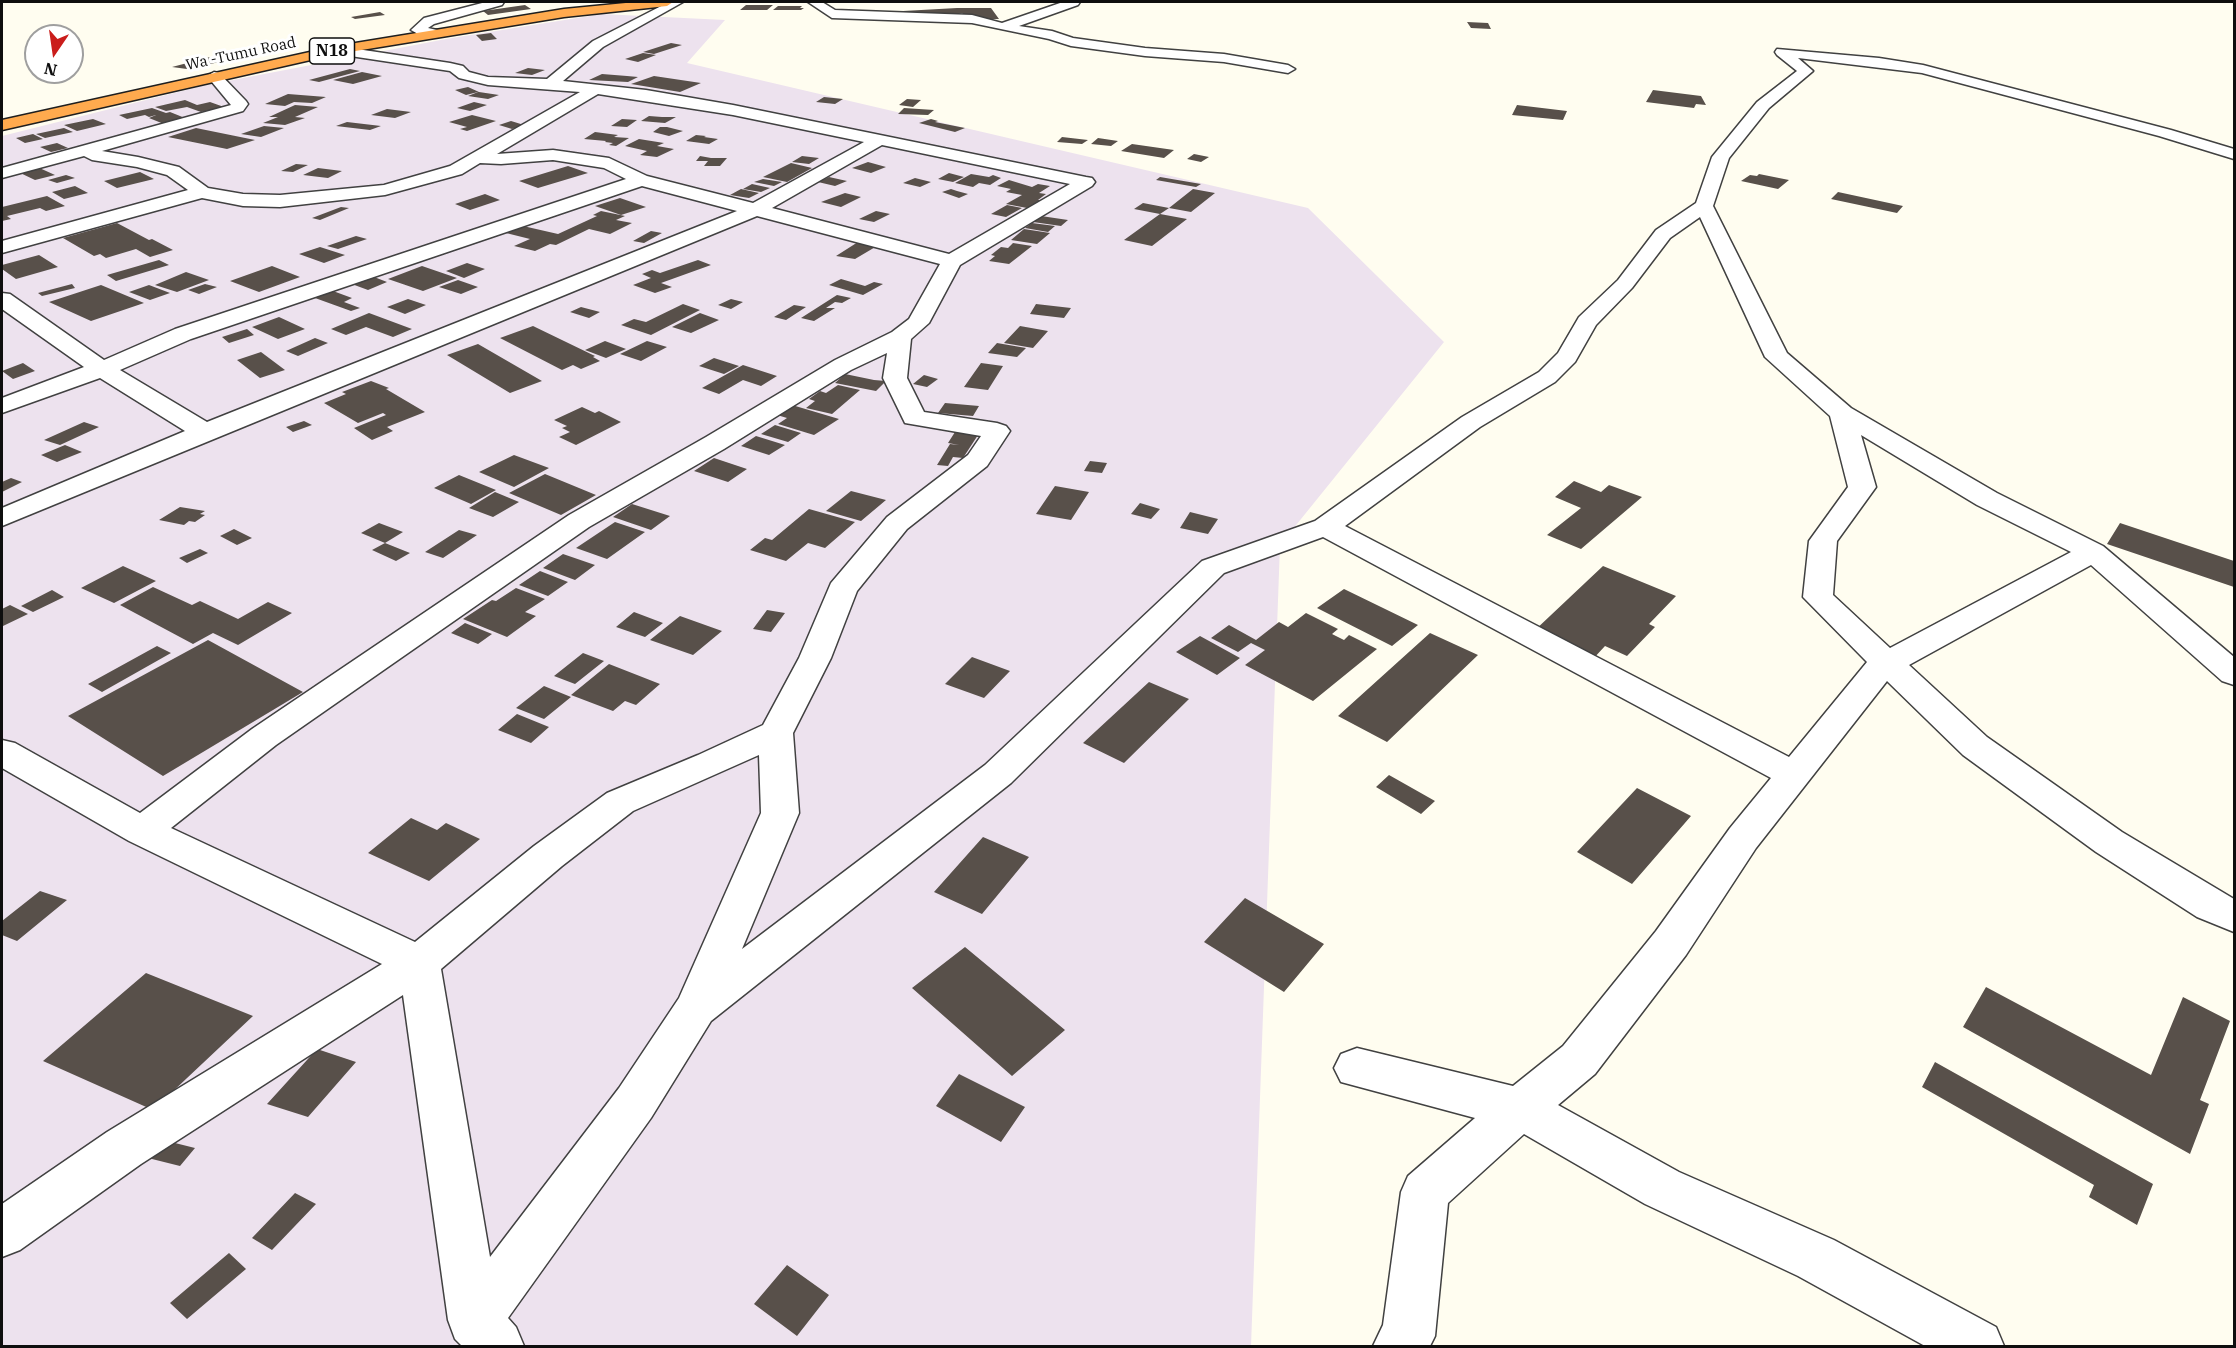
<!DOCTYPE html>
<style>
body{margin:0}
#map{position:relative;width:2236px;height:1348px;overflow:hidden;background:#fffdf0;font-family:"IBM Plex Serif",serif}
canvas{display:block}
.frame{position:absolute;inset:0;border:3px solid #0e0e0e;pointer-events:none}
.north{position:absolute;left:24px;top:24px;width:60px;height:60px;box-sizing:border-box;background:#fff;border:2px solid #9f9f9f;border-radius:50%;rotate:193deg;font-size:16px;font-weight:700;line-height:24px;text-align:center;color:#0e0e0e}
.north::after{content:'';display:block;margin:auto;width:21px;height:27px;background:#ca1d1b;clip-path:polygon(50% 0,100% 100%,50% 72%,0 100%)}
</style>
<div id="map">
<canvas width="2236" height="1348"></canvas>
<div class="frame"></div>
<div class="north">N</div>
</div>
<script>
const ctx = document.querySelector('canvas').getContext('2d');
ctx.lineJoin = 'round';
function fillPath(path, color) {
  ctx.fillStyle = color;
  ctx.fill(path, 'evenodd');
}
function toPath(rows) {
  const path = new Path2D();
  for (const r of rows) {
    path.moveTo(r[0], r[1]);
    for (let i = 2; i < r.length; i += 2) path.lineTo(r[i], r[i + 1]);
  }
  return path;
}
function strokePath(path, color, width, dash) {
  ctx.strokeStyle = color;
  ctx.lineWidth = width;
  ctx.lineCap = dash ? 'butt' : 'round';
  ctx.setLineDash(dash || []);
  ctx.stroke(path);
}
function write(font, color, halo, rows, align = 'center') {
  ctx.font = font + ' "IBM Plex Serif",serif';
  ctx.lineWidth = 6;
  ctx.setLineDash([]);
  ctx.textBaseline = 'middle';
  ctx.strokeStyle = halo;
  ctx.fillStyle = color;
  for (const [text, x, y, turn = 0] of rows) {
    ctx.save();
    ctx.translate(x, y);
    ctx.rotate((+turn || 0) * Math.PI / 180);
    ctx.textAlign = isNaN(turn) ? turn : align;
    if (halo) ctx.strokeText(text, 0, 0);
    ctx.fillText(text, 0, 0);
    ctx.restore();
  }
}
fillPath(toPath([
 [602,14,725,20,687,63,1308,208,1444,342,1280,545,1251,1346,2,1346,2,136,202,86,446,39]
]), '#ede2ee');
fillPath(toPath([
 [525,5,531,9,488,15,483,11],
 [746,5,773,5,767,10,740,10],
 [778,6,802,6,800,8,804,8,801,10,773,10],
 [957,8,991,8,999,19,981,19,977,15,966,16,962,13,913,16,903,11],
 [380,12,385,15,355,19,351,17],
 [1467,22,1488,23,1491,29,1471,28],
 [491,33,497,39,482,41,476,35],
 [671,43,682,45,654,54,643,52],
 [643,53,656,55,638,62,625,59],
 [210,57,225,60,211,64,195,61],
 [191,62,202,64,187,69,172,67],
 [528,68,545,70,532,75,515,73],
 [350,69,360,71,319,82,309,80],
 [362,72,382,76,353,84,333,80],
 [602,74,627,76,638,77,628,82,589,80],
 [654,76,701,83,680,92,631,84],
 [468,87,479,92,499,95,488,99,468,96,478,92,466,95,455,90],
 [1653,90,1701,96,1706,105,1696,104,1694,108,1646,102],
 [288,94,326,97,312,103,294,102,285,106,265,104],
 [824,97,843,99,835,104,816,102],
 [907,99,921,100,913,107,899,105],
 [185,100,197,105,210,102,224,107,201,112,187,107,166,111,155,107],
 [474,102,487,105,470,111,457,108],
 [295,105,318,107,295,117,305,118,285,125,263,123,278,117,269,117],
 [1517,105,1567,111,1563,120,1512,115],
 [152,108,166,113,170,112,185,118,164,124,149,118,156,115,149,117,145,115,127,119,119,115],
 [904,108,934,110,928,115,898,114],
 [387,109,411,112,395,118,371,115],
 [472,115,496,121,467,131,460,129,467,127,449,122],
 [649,116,662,117,676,117,665,123,641,121],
 [93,119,106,124,77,131,64,125],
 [622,119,637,120,627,127,611,126],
 [931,119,938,121,935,122,965,128,955,132,919,123],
 [511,121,524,125,512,129,499,125],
 [347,122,381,126,370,130,336,126],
 [264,126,284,128,261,137,241,134],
 [660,127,667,127,683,131,669,136,653,132],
 [64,128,73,132,45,138,36,134],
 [196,128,255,140,227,149,168,137],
 [595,132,618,135,614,137,629,138,616,146,609,145,613,143,605,142,606,141,584,139],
 [33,134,43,139,25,143,16,138],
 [696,135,706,136,704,137,718,139,709,144,686,141],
 [1062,137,1088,140,1082,144,1057,142],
 [1098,138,1118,141,1111,146,1091,144],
 [639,139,664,143,657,146,674,149,657,157,640,155,647,151,625,146],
 [57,143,68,148,51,152,40,147],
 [1132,144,1174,150,1164,158,1121,151],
 [1194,154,1209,157,1201,162,1187,159],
 [700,156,711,158,727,158,720,166,704,166,708,161,696,161],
 [802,156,819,158,809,164,792,162],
 [868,162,886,167,871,173,852,168],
 [791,163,812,168,787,182,763,177],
 [296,164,308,165,293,172,281,171],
 [35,166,55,175,35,180,16,171],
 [568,166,588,173,538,188,519,181],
 [318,168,342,171,328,178,303,175],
 [140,172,154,179,117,188,104,181],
 [949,173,964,177,953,182,938,179],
 [971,174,989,177,993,175,1001,178,990,185,979,183,973,187,955,183],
 [1759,174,1789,180,1778,189,1741,181,1750,175,1757,176],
 [66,175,75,178,57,183,48,180],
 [829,177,847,181,835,186,818,182],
 [1160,177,1201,184,1196,187,1156,180],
 [915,178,931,182,920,187,903,183],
 [763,179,782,182,774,186,754,182],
 [1009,180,1032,187,1038,184,1050,186,1039,193,1046,194,1038,200,1041,200,1027,208,1006,204,1022,195,1006,192,1011,189,997,186],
 [752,184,770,188,761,192,743,189],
 [75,186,88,193,64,199,52,192],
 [741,189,759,193,749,198,730,195],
 [951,189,957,191,968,194,959,198,942,192],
 [1193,189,1215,193,1191,212,1169,208],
 [1838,192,1903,206,1897,213,1831,199],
 [845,193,861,197,841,207,821,202],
 [485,194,500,200,470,210,455,204],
 [47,196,65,206,46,211,40,208,7,216,11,219,2,221,2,207],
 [620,198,646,207,621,215,595,206],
 [1143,203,1169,208,1160,214,1134,209],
 [1007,205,1022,208,1006,217,991,214],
 [341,207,349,208,320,220,312,218],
 [601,211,625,216,616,220,632,223,610,234,589,229,556,245,550,244,535,251,514,246,530,239,506,233,523,226,558,234,597,216,593,215],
 [876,211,890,214,874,222,859,219],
 [1160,214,1187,219,1152,246,1124,240],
 [1041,216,1068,220,1061,226,1033,222],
 [117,223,149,240,152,239,173,250,150,257,136,249,106,258,100,254,94,256,63,238],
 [1032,223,1055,226,1048,232,1025,228],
 [1024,229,1050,233,1037,244,1011,240],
 [651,231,662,233,644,243,633,241],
 [356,236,367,239,338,249,327,246],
 [858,242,877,246,855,259,836,256],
 [1013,243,1032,246,1009,264,989,261,995,256,991,255,1001,247,1008,248],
 [320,247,345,255,324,263,299,254],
 [39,255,58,267,16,279,2,269,2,265],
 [159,260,169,265,116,281,107,275],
 [698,260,711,265,661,283,672,287,655,293,633,285,651,278,642,274,652,270,660,273],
 [467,263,485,269,464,278,446,271],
 [272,266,300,277,259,292,230,281],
 [422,266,457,278,423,291,388,279],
 [186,272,209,280,177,292,155,285],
 [369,275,387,282,368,290,349,283],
 [841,279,865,286,874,282,883,284,863,295,829,285],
 [458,280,478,287,461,294,439,287],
 [72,284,75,288,42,296,38,293],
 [205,284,217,287,199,294,188,290],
 [101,285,144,303,91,321,49,302],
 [149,285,170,293,150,300,129,292],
 [333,291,352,298,344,302,360,308,351,311,315,298],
 [837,295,851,298,842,303,835,302,826,308,835,308,814,321,801,318],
 [408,299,426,305,405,314,387,307],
 [731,299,743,302,731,309,718,305],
 [683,304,700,310,651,335,621,325,634,319,646,322],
 [1036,304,1071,308,1064,318,1030,314],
 [794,305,806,307,786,320,774,317],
 [581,307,600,312,589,318,570,312],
 [369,313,412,329,393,337,366,327,346,335,331,329],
 [700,313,719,320,691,333,672,327],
 [279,317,305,329,278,339,252,327],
 [533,326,595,356,593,357,600,361,581,369,573,365,562,370,500,338],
 [1020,326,1048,331,1033,348,1004,343],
 [247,329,254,335,229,343,222,337],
 [315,338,328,343,298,356,286,351],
 [605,341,626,349,606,358,585,350],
 [647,341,667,347,641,361,620,354],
 [997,343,1026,348,1017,357,988,353],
 [478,344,542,381,510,393,447,355],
 [261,352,285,370,260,378,237,360],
 [714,358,739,366,724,374,699,366],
 [23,363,35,371,13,379,2,371],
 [981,363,1003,366,988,390,964,387],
 [743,365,777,376,761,386,743,380,719,394,702,388],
 [845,374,874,380,886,381,876,391,835,383],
 [924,375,938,379,927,387,913,384],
 [371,381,389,388,386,389,425,412,387,427,393,431,372,440,354,428,386,415,383,413,358,423,324,403,346,394,342,392],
 [838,385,860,390,832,414,806,408,815,401,809,399,820,391,826,393],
 [945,403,979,406,973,416,938,413],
 [792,405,839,419,814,435,778,424,787,418,777,415],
 [582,407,595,413,599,411,621,422,576,445,559,437,570,432,562,428,567,426,554,420],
 [304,421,312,425,293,432,286,427],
 [84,422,99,427,60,445,44,440],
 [775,425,801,433,788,442,761,434],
 [955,432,978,435,963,458,953,457,948,466,937,465,950,444,959,445,948,443],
 [756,436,785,445,769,455,741,446],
 [65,445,82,452,57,462,41,455],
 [514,455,549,468,514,487,479,472],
 [714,458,747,469,728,482,694,471],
 [1090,461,1107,463,1102,473,1084,471],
 [545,474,596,495,561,515,509,493],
 [459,475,496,490,471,504,434,488],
 [11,478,22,482,2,492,2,482],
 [1574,481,1601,492,1609,485,1642,497,1581,549,1547,535,1581,508,1555,497],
 [1055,486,1089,492,1071,520,1036,514],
 [851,491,886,500,861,521,826,511],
 [495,492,519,502,493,517,469,508],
 [1140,503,1160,509,1151,519,1131,514],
 [632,504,670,516,651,530,613,517],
 [180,507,205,511,200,514,205,515,195,522,189,521,184,525,159,520],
 [809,509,855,522,825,548,808,543,786,561,750,550,765,538,772,540],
 [1190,512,1218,519,1208,534,1180,528],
 [615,522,645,532,607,559,576,548],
 [379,523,403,532,385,543,361,533],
 [2120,523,2234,561,2234,587,2107,544],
 [234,529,252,538,237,545,220,536],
 [459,530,477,535,443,558,425,552],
 [385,543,410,553,396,561,372,550],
 [200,549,208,553,187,563,179,558],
 [563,554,595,565,575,580,543,568],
 [123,566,156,581,114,603,81,588],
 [1603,566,1676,596,1649,624,1655,627,1627,656,1605,646,1593,659,1533,632],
 [540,571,568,582,548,596,519,585],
 [153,587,192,605,200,601,238,619,268,602,292,613,238,645,213,633,193,644,120,605],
 [516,588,545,599,525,612,536,616,507,637,463,619,492,600,496,601],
 [1344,589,1418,625,1392,646,1317,608],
 [52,590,64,597,33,612,21,606],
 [10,605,28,614,3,626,2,609],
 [767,610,785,613,771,632,753,629],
 [634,612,663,623,645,637,616,627],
 [1306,613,1338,629,1332,634,1344,640,1349,635,1377,649,1313,701,1245,665,1265,650,1251,643,1238,652,1211,638,1229,625,1256,640,1279,622,1288,627],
 [680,616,722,631,693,655,650,640],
 [465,623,492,634,478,644,451,633],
 [1430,633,1478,655,1387,742,1338,716],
 [1200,636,1240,658,1217,675,1176,652],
 [208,640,303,692,163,776,68,716],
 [157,646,171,653,102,692,88,684],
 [583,653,604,661,575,684,554,676],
 [972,657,1010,671,984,698,945,684],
 [609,664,660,684,636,705,625,701,613,711,571,695],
 [1149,682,1189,699,1124,763,1083,743],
 [544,686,571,697,544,719,516,708],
 [517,714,549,727,531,743,498,730],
 [1389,775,1435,801,1421,814,1376,787],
 [1637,788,1691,816,1632,884,1577,852],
 [411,818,437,830,446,823,480,839,429,881,368,853],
 [983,837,1029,857,982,914,934,892],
 [40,891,67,900,17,941,2,935,2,921],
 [1245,898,1324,944,1284,992,1204,942],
 [965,947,1065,1030,1012,1076,912,988],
 [146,973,253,1016,153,1110,43,1061],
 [1986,987,2151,1075,2183,997,2230,1021,2200,1100,2209,1104,2190,1154,1963,1027],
 [317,1049,356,1062,308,1117,267,1104],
 [1935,1062,2153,1184,2137,1225,2089,1197,2094,1185,1922,1087],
 [959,1074,1025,1107,1001,1142,936,1106],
 [155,1138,195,1148,180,1166,140,1156],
 [295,1193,316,1204,272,1250,252,1238],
 [229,1253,246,1269,187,1319,170,1303],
 [787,1265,829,1295,797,1336,754,1304]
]), '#58504a');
const street = toPath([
 [486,2,504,2,502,5,434,24,428,28,437,30,439,33,437,36,418,34,411,30,424,18,486,2],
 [669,2,683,2,603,47,563,81,646,90,733,105,1086,177,1092,178,1095,182,1092,186,960,265,929,323,911,339,907,378,924,412,997,423,1006,426,1010,431,987,466,907,529,857,591,831,658,793,733,799,813,742,949,985,765,1202,561,1315,521,1462,417,1539,372,1558,353,1579,317,1618,280,1656,230,1696,203,1712,157,1757,102,1797,71,1777,55,1775,52,1777,49,1879,58,1923,65,2171,130,2234,149,2234,159,2159,136,1922,73,1798,58,1813,71,1769,108,1729,158,1713,206,1787,353,1851,408,1997,493,2103,546,2234,657,2234,685,2222,681,2091,565,1909,665,1987,737,2122,832,2234,899,2234,932,2197,917,2096,852,1963,755,1887,681,1756,848,1686,955,1595,1074,1558,1105,1679,1172,1834,1240,1996,1327,2004,1346,1925,1346,1798,1276,1645,1204,1524,1134,1448,1203,1435,1336,1430,1346,1373,1346,1383,1325,1401,1192,1408,1176,1475,1118,1341,1082,1334,1068,1341,1054,1357,1048,1513,1086,1563,1046,1656,931,1730,828,1771,778,1323,537,1224,573,1011,783,711,1021,651,1118,508,1318,516,1327,524,1346,462,1346,455,1339,448,1320,403,995,141,1164,20,1250,2,1257,2,1204,107,1132,382,964,129,841,2,768,2,740,15,743,140,813,252,729,569,515,706,437,835,360,892,332,909,319,940,264,757,216,2,526,2,508,185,431,100,378,2,413,2,398,84,367,2,309,2,293,10,294,104,360,175,329,626,179,604,168,553,160,501,164,480,163,462,174,385,195,280,207,243,206,202,198,2,253,2,241,188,190,167,175,137,167,92,160,84,156,2,178,2,168,231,105,207,76,214,72,219,73,246,101,248,104,243,111,102,151,138,157,179,167,208,188,243,194,280,195,384,185,450,166,580,92,488,85,459,78,450,71,337,54,330,50,332,47,337,46,450,63,463,66,469,72,488,77,547,79,593,41,669,2],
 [598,94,733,115,864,142,753,203,647,176,609,158,553,150,497,154,598,94],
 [882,145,1070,184,949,254,772,208,882,145],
 [642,186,737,211,207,422,120,370,191,339,642,186],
 [1700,217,1765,357,1830,416,1848,487,1809,541,1803,597,1867,662,1789,757,1345,526,1480,427,1555,382,1575,362,1596,325,1632,288,1670,238,1700,217],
 [887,353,883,378,905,423,981,436,968,455,887,517,831,583,799,658,763,725,698,755,607,793,534,846,415,942,171,828,276,745,589,527,724,449,851,370,887,353],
 [1861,435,1977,505,2071,552,1890,648,1833,595,1837,541,1876,487,1861,435],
 [759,755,761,813,679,998,619,1088,490,1257,441,969,562,866,633,811,759,755],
 [808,2,822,2,835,10,972,15,1002,23,1063,2,1080,2,1078,5,1019,26,1052,31,1073,38,1145,48,1224,54,1288,65,1295,69,1288,73,1224,62,1145,56,1071,46,1049,39,972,23,832,18,808,2]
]);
const highway = toPath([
 [636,2,673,2,667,6,564,17,337,54,2,130,2,120,337,46,564,9,636,2]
]);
strokePath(street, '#414141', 3);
strokePath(highway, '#1f1f1f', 3);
fillPath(street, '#fff');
fillPath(highway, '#ffaa4e');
write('15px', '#0e0e0e', '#fff', [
 ["Wa -Tumu Road",241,54,-12]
]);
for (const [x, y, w] of [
 [332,51,45]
]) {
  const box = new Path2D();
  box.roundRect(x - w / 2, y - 13, w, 26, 4.5);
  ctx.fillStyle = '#fff';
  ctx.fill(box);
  strokePath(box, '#0e0e0e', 1.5);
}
write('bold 16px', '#0e0e0e', null, [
 ["N18",332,51]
]);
</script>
